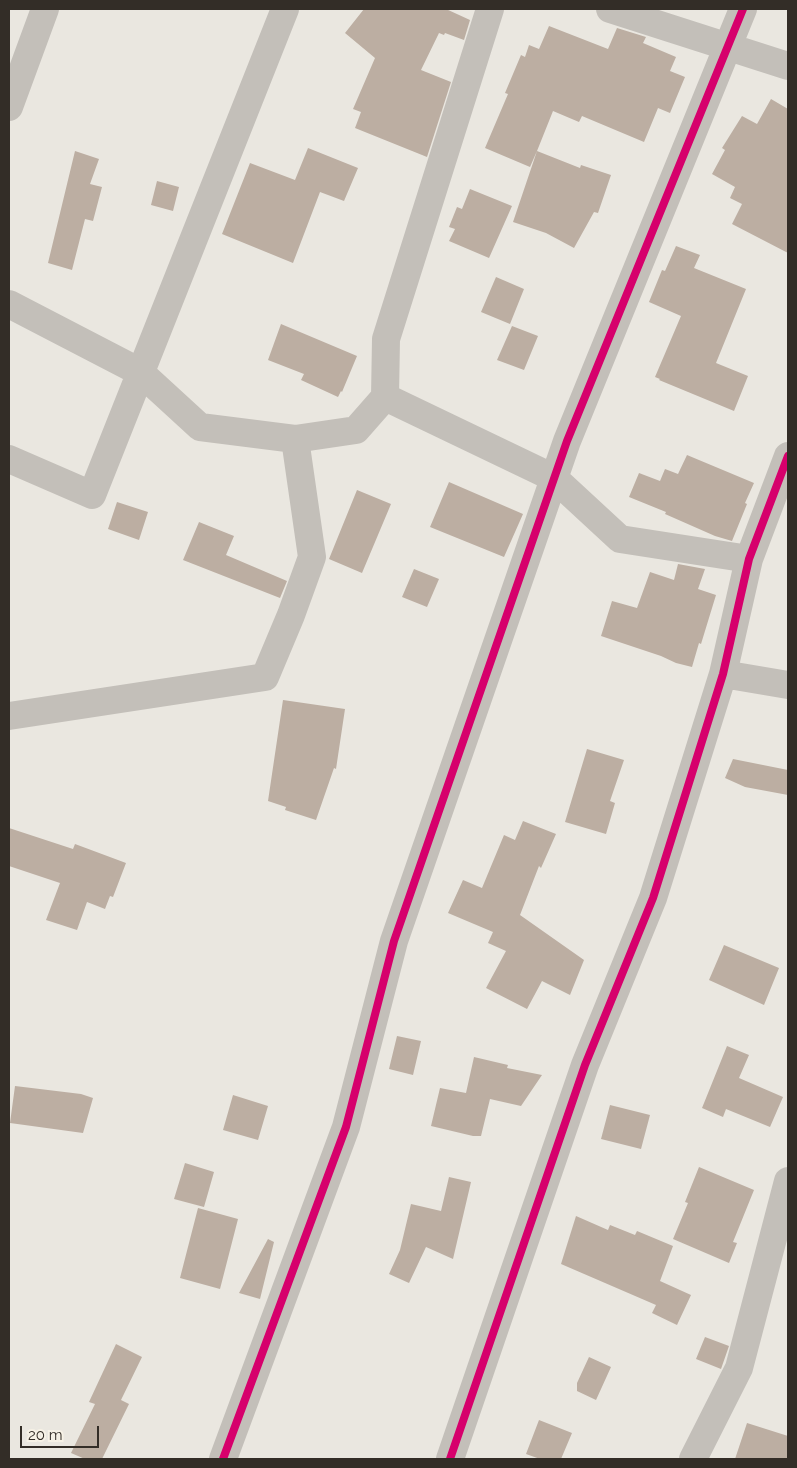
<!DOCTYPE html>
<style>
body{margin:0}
#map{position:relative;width:797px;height:1468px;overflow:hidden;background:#eae7e0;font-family:Raleway,sans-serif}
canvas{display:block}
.frame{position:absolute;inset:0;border:10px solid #332d27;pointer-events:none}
.scale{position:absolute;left:20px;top:1426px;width:79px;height:22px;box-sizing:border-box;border:2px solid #332d27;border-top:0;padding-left:6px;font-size:15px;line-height:18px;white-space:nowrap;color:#332d27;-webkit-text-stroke:4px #f7f2e6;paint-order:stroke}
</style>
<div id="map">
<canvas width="797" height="1468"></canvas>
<div class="frame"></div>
<div class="scale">20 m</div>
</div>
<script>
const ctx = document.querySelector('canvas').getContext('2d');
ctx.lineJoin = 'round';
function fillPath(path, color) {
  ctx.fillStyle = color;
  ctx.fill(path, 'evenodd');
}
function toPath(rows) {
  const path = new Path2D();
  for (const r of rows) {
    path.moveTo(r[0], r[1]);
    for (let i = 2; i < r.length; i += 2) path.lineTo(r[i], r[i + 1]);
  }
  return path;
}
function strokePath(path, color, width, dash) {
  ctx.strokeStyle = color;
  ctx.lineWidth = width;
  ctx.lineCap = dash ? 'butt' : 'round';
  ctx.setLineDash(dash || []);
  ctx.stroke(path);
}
fillPath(toPath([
 [364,9,446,9,470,20,464,40,445,33,444,35,439,33,421,70,451,82,427,157,355,128,361,112,353,109,375,58,345,33],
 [549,26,608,49,617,28,646,37,643,43,676,57,670,71,685,77,670,113,658,108,644,142,582,116,579,122,553,111,537,151,580,168,581,165,611,175,598,213,594,212,574,248,546,233,513,222,537,151,530,167,485,148,508,94,505,93,521,55,525,57,529,45,539,49],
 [771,99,788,109,788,253,732,224,742,204,730,198,735,187,712,174,725,150,722,148,742,116,757,124],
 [308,148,358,168,344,201,320,192,293,263,222,234,250,163,295,180],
 [75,151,99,159,90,184,102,187,93,221,85,219,72,270,48,263],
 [157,181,179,187,173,211,151,205],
 [470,189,512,206,489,258,449,241,455,229,449,227,457,207,462,209],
 [676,246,700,255,694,268,746,289,716,363,748,376,734,411,659,380,660,379,655,377,681,316,649,302,662,270,665,271],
 [496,277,524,289,510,324,481,312],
 [281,324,357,356,342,392,341,391,338,397,301,380,304,374,268,360],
 [512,326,538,336,524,370,497,360],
 [687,455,754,483,745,503,747,504,732,541,715,536,665,514,666,512,629,497,639,473,660,481,665,469,678,474],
 [449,482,523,514,504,557,430,527],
 [357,490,391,504,362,573,329,559],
 [117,502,148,512,139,540,108,529],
 [199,522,234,536,226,555,287,581,280,598,183,560],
 [678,564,705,569,698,589,716,595,701,644,699,643,692,667,676,663,661,656,601,636,612,601,637,608,650,572,674,580],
 [414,569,439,579,427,607,402,597],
 [283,700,345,709,336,769,334,768,316,820,285,810,286,807,268,801],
 [587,749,624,760,610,801,615,803,606,834,565,822],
 [733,759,788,770,788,795,745,787,725,778],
 [523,821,556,834,541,868,539,866,520,915,584,960,570,995,542,981,527,1009,486,988,506,951,488,943,493,932,448,913,463,880,482,888,504,835,515,840],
 [9,828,73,849,75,844,126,863,113,897,110,896,105,909,87,902,77,930,46,920,60,883,9,866],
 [724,945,779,968,764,1005,709,980],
 [397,1036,421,1041,413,1075,389,1069],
 [727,1046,749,1055,739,1078,783,1097,770,1127,726,1109,723,1117,702,1108],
 [474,1057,508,1065,507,1068,542,1075,521,1106,490,1099,481,1136,473,1136,431,1126,440,1088,466,1093],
 [15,1086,81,1094,93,1098,83,1133,10,1123],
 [233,1095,268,1106,258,1140,223,1130],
 [610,1105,650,1115,641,1149,601,1139],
 [185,1163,214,1172,204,1207,174,1199],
 [699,1167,754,1190,733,1242,737,1243,729,1263,673,1239,688,1203,685,1202],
 [449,1177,471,1182,453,1259,426,1247,409,1283,389,1274,400,1250,411,1204,441,1211],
 [198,1208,238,1219,220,1289,180,1278],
 [576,1216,608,1230,610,1225,635,1235,637,1231,673,1246,660,1281,691,1295,677,1325,652,1313,656,1305,561,1264],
 [268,1239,274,1242,260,1299,239,1293],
 [705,1337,729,1346,721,1369,696,1359],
 [116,1344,142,1357,121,1400,129,1404,102,1459,85,1459,71,1453,95,1404,89,1402],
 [589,1357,611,1367,596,1400,577,1391,577,1383],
 [539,1420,572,1433,561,1459,540,1459,526,1454],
 [747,1423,788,1436,788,1459,735,1459]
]), '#bcaea2');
strokePath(toPath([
 [490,9,386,339,385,397,554,478,620,539,749,559],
 [610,9,788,66],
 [9,107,45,9],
 [9,304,140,372,200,427,295,439,356,430,385,397],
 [9,459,92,495,285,9],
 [723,674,788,685],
 [9,716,265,677,291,615,312,557,295,439],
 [223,1459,346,1127,394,941,567,441,743,9],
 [450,1459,585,1065,653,898,723,674,749,559,788,456],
 [693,1459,739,1368,788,1181]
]), '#c3bfb9', 28);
strokePath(toPath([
 [223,1459,346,1127,394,941,567,441,743,9],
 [450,1459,585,1065,653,898,723,674,749,559,788,456]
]), '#d6006c', 8);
</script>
